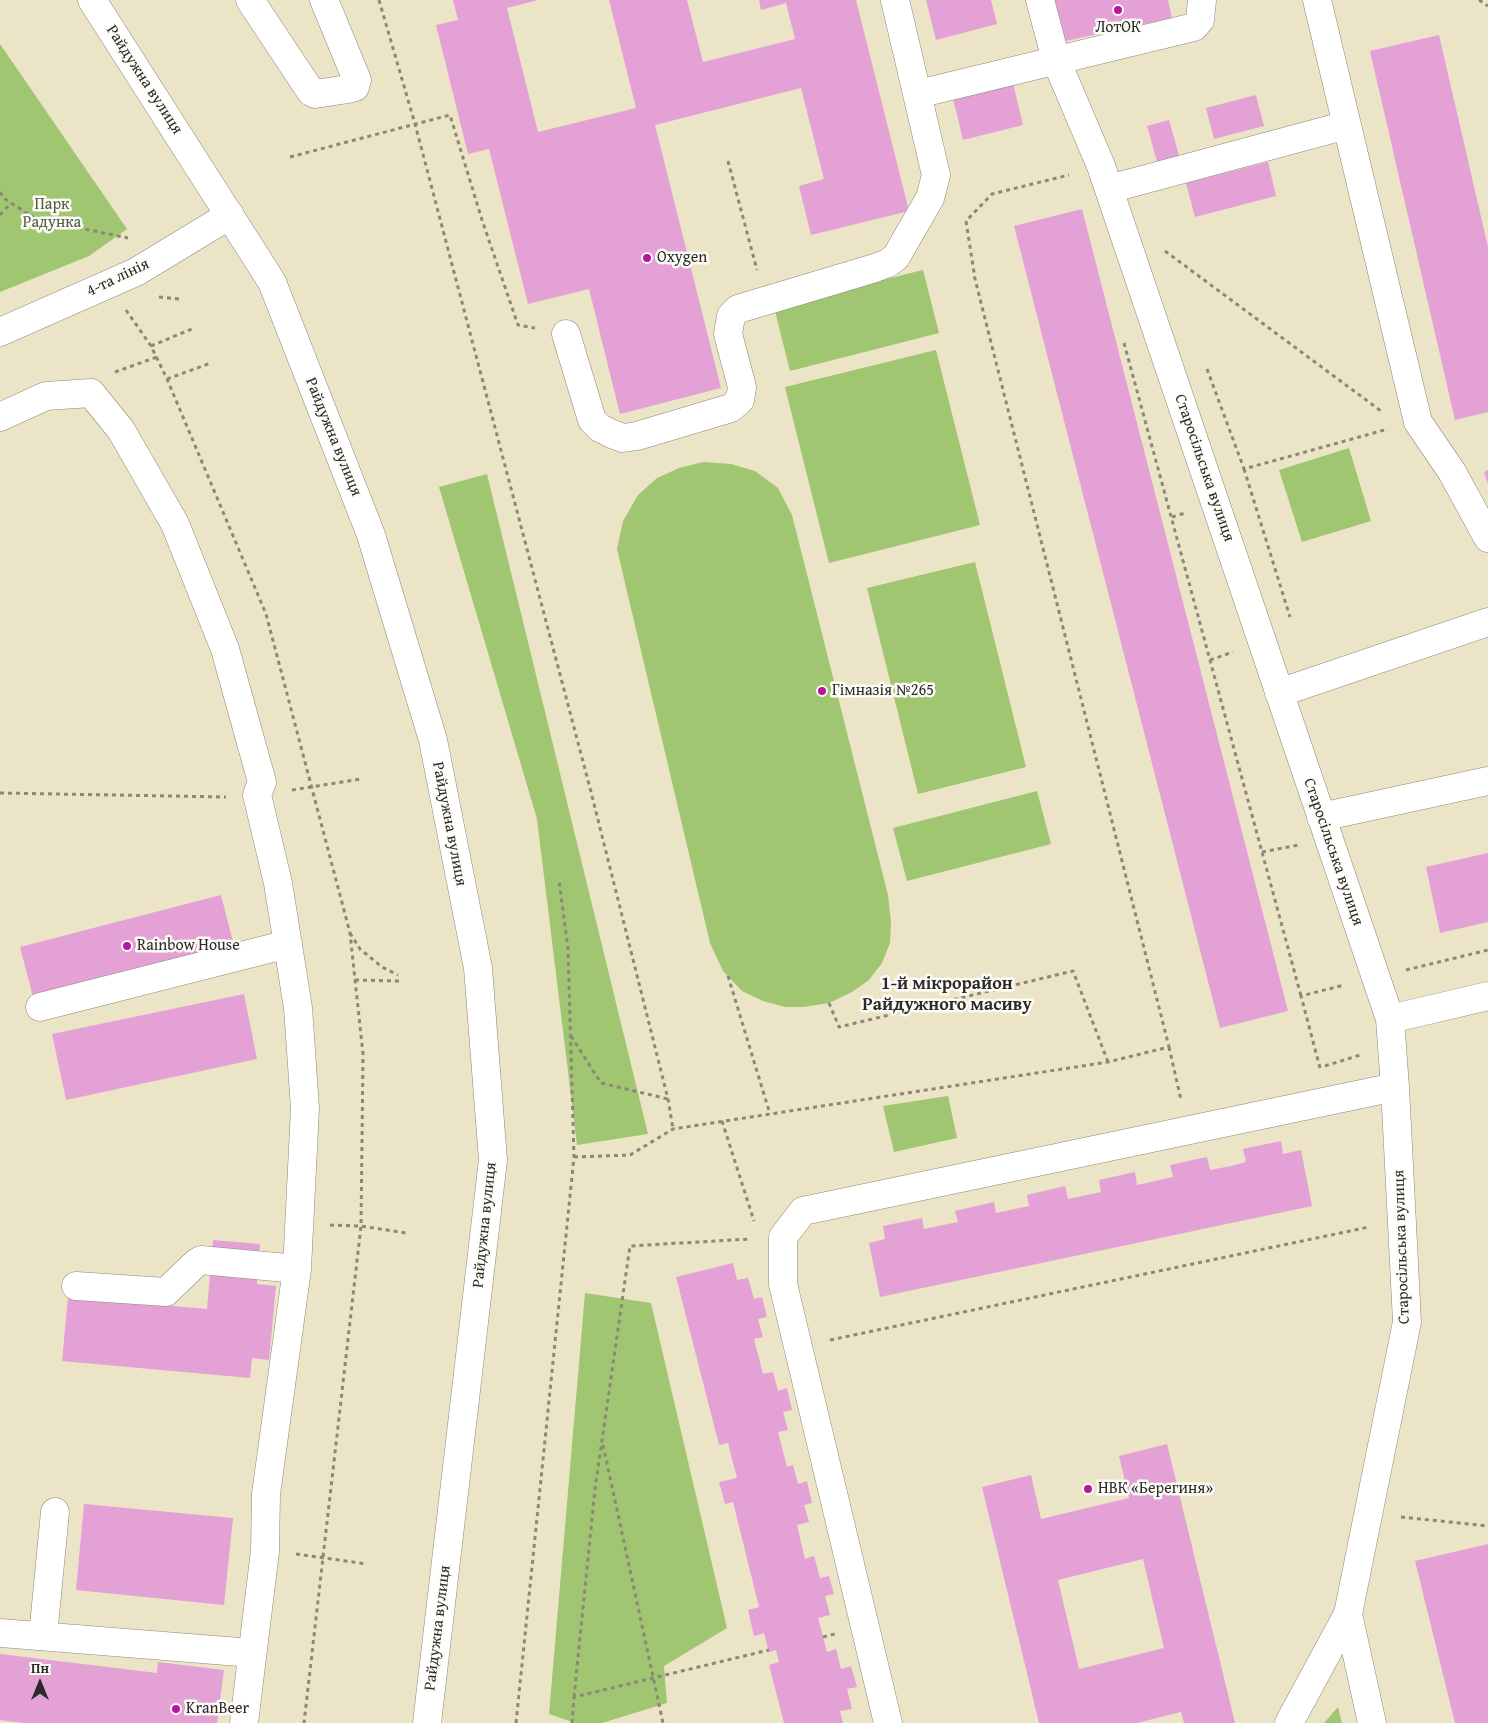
<!DOCTYPE html>
<meta charset="utf-8">
<style>
body{margin:0}
#map{position:relative;width:1488px;height:1723px;overflow:hidden;background:#ece4c6;font-family:"Gentium Book Plus",serif}
canvas{display:block}
.north{position:absolute;left:15px;top:1658px;width:50px;height:50px;-webkit-text-stroke:4px #fdfcf7;paint-order:stroke;rotate:0deg;font-size:14px;font-weight:700;line-height:20px;text-align:center;color:#2b2b2b}
.north::after{content:'';display:block;margin:auto;width:18px;height:22px;background:#2b2b2b;clip-path:polygon(50% 0,100% 100%,50% 72%,0 100%)}
</style>
<div id="map">
<canvas width="1488" height="1723"></canvas>
<div class="north">Пн</div>
</div>
<script>
const ctx = document.querySelector('canvas').getContext('2d');
ctx.lineJoin = 'round';
function fillPath(path, color) {
  ctx.fillStyle = color;
  ctx.fill(path, 'evenodd');
}
function toPath(rows) {
  const path = new Path2D();
  for (const r of rows) {
    path.moveTo(r[0], r[1]);
    for (let i = 2; i < r.length; i += 2) path.lineTo(r[i], r[i + 1]);
  }
  return path;
}
function strokePath(path, color, width, dash) {
  ctx.strokeStyle = color;
  ctx.lineWidth = width;
  ctx.lineCap = dash ? 'butt' : 'round';
  ctx.setLineDash(dash || []);
  ctx.stroke(path);
}
function write(font, color, halo, rows, align = 'center') {
  ctx.font = font + ' "Gentium Book Plus",serif';
  ctx.lineWidth = 5;
  ctx.setLineDash([]);
  ctx.textBaseline = 'middle';
  ctx.strokeStyle = halo;
  ctx.fillStyle = color;
  for (const [text, x, y, turn = 0] of rows) {
    ctx.save();
    ctx.translate(x, y);
    ctx.rotate((+turn || 0) * Math.PI / 180);
    ctx.textAlign = isNaN(turn) ? turn : align;
    if (halo) ctx.strokeText(text, 0, 0);
    ctx.fillText(text, 0, 0);
    ctx.restore();
  }
}
fillPath(toPath([
 [0,44,127,229,89,256,0,292],
 [923,270,939,333,790,371,774,307],
 [936,350,980,525,829,563,785,387],
 [1349,448,1371,521,1302,542,1279,470],
 [703,462,731,464,755,471,778,488,792,515,888,895,891,922,890,943,882,963,869,980,852,992,829,1003,804,1007,785,1007,763,1001,742,991,723,971,710,943,617,549,623,521,638,495,657,478,679,468],
 [487,474,648,1134,577,1145,537,819,439,487],
 [975,562,1026,767,918,794,867,588],
 [1037,791,1051,844,907,881,893,828],
 [948,1096,957,1138,894,1152,883,1106],
 [585,1293,651,1303,727,1628,664,1666,667,1703,602,1723,575,1723,549,1714],
 [1338,1707,1342,1723,1324,1723]
]), '#a0c671');
fillPath(toPath([
 [453,0,538,0,507,8,538,132,636,108,609,0,687,0,703,62,795,39,786,3,761,10,759,0,856,0,909,211,811,235,799,186,824,179,801,88,655,125,721,388,620,414,589,289,528,304,489,149,468,154,436,25,458,20],
 [926,0,991,0,997,24,936,40],
 [1052,0,1168,0,1172,18,1061,42],
 [1439,35,1488,247,1488,412,1455,420,1370,51],
 [1013,83,1023,125,963,140,953,98],
 [1256,95,1264,126,1214,139,1206,108],
 [1169,120,1180,159,1158,165,1147,126],
 [1268,162,1276,196,1195,217,1186,183],
 [1082,209,1288,1011,1220,1028,1014,226],
 [1488,470,1488,484,1484,472],
 [1488,853,1488,922,1440,933,1426,867],
 [221,895,234,946,33,997,20,947],
 [244,994,257,1059,66,1100,52,1034],
 [1281,1141,1283,1154,1301,1150,1312,1206,880,1297,869,1243,885,1239,883,1226,922,1218,924,1229,943,1225,958,1222,955,1211,994,1202,996,1213,1029,1206,1027,1195,1065,1186,1068,1199,1101,1192,1099,1180,1135,1172,1137,1185,1173,1177,1170,1165,1207,1157,1210,1170,1231,1166,1246,1162,1243,1149],
 [213,1240,260,1244,257,1284,276,1286,269,1360,252,1358,250,1378,62,1361,68,1297,207,1309],
 [733,1263,737,1280,748,1278,754,1299,762,1297,767,1317,758,1319,763,1337,754,1339,763,1374,773,1372,778,1391,787,1388,792,1410,783,1412,788,1430,778,1432,787,1467,793,1465,798,1484,807,1481,812,1503,804,1505,809,1522,797,1525,805,1559,814,1556,820,1578,829,1576,834,1594,825,1596,830,1615,818,1618,827,1652,836,1649,841,1669,851,1666,857,1687,847,1689,852,1709,840,1711,843,1723,784,1723,769,1665,779,1662,776,1650,769,1652,764,1633,754,1636,748,1610,759,1607,733,1502,725,1504,719,1482,737,1478,728,1443,719,1445,676,1277],
 [1167,1444,1235,1723,1184,1723,1181,1712,1137,1723,1039,1723,982,1487,1031,1475,1041,1519,1129,1498,1119,1456],
 [1143,1559,1164,1648,1079,1669,1058,1580],
 [84,1504,233,1518,224,1605,76,1590],
 [1488,1544,1488,1723,1455,1723,1415,1561],
 [0,1654,157,1673,158,1662,224,1670,217,1723,23,1723,0,1720]
]), '#e3a1d6');
const minor = toPath([
 [92,0,272,282,371,535,433,740,478,968,493,1160,427,1723],
 [250,0,311,92,315,94,348,89,355,87,357,80,324,0],
 [1040,0,1056,60,1101,166,1390,1019,1395,1087,1407,1322,1348,1614,1289,1723],
 [1317,0,1418,422,1452,472,1488,538],
 [918,94,1194,27,1200,20,1202,0],
 [1109,189,1347,125],
 [0,332,136,272,230,215],
 [566,334,592,420,600,428,612,434,623,438,637,436,731,408,740,400,742,387,728,334,731,316,738,309,875,268,888,263,896,257,930,198,936,175,895,0],
 [0,417,46,396,91,393,121,430,175,524,225,649,262,782,257,795,278,883,298,1008,305,1108,297,1269,266,1494,265,1551,244,1723],
 [1279,693,1488,622],
 [1321,817,1488,781],
 [40,1007,288,944],
 [1390,1019,1488,996],
 [76,1286,166,1292,196,1263,201,1260,297,1269],
 [1348,1614,1372,1723],
 [0,1633,252,1653],
 [43,1636,55,1512],
 [888,1723,783,1284,783,1237,803,1211,1395,1087]
]);
strokePath(minor, '#8c8878', 29);
strokePath(toPath([
 [379,0,415,124,591,792,668,1099,673,1129],
 [1479,0,1488,6],
 [290,157,450,115,482,220,518,325,535,328],
 [728,161,757,270],
 [0,192,5,199,36,219,128,238],
 [0,215,11,203],
 [1165,251,1381,411],
 [159,297,179,299],
 [126,310,151,346,167,379,266,614,350,933,363,1054,361,1226,304,1723],
 [1124,343,1301,996],
 [151,346,194,328],
 [1207,369,1244,469,1388,429],
 [115,372,157,357],
 [167,379,211,363],
 [1244,469,1290,617],
 [1172,517,1185,513],
 [1210,660,1233,652],
 [292,790,361,779],
 [0,793,226,797],
 [1262,852,1299,845],
 [350,933,360,949,382,967,398,975],
 [1406,970,1488,950],
 [728,976,770,1114],
 [355,980,399,981],
 [829,1003,839,1027,1073,971,1108,1062],
 [571,1036,601,1083,668,1099],
 [1169,1047,1181,1100],
 [1325,1066,1360,1055],
 [1320,1068,1301,996,1344,985],
 [722,1121,754,1221],
 [574,1157,630,1155,673,1129,1108,1062,1169,1047,975,279,966,221,992,194,1069,175],
 [330,1225,361,1226,406,1233],
 [830,1340,1369,1227],
 [603,1445,663,1723],
 [1401,1517,1488,1526],
 [296,1554,367,1564],
 [823,1637,835,1634],
 [574,1697,595,1489,630,1246,750,1239],
 [516,1723,574,1157,568,949,559,880],
 [572,1723,574,1697,769,1650]
]), '#8c8878', 3, [4, 4]);
strokePath(minor, '#fff', 28);
for (const [x, y, r, color] of [
 [1118,10,5,"#b5179e"],
 [647,258,5,"#b5179e"],
 [822,691,5,"#b5179e"],
 [127,946,5,"#b5179e"],
 [1088,1489,5,"#b5179e"],
 [176,1709,5,"#b5179e"]
]) {
  const dot = new Path2D();
  dot.arc(x, y, r, 0, 2 * Math.PI);
  ctx.fillStyle = color;
  ctx.fill(dot);
  strokePath(dot, '#fdfcf7', 2);
}
write('16px', '#2b2b2b', '#fdfcf7', [
 ["ЛотОК",1118,28,"center"],
 ["Oxygen",657,258],
 ["Гімназія №265",832,691],
 ["Rainbow House",137,946],
 ["НВК «Берегиня»",1098,1489],
 ["KranBeer",186,1709]
], 'left');
write('16px', '#2b2b2b', '#fdfcf7', [
 ["Райдужна вулиця",144,80,57],
 ["4-та лінія",118,278,-26],
 ["Райдужна вулиця",333,437,68],
 ["Старосільська вулиця",1204,468,71],
 ["Райдужна вулиця",449,824,79],
 ["Старосільська вулиця",1333,852,71],
 ["Райдужна вулиця",485,1225,-84],
 ["Старосільська вулиця",1402,1247,-92],
 ["Райдужна вулиця",438,1628,-83]
]);
write('16px', '#4e5a40', '#fdfcf7', [
 ["Парк",52,205],
 ["Радунка",52,223]
]);
write('bold 18px', '#2b2b2b', '#fdfcf7', [
 ["1-й мікрорайон",947,984],
 ["Райдужного масиву",947,1005]
]);
</script>
